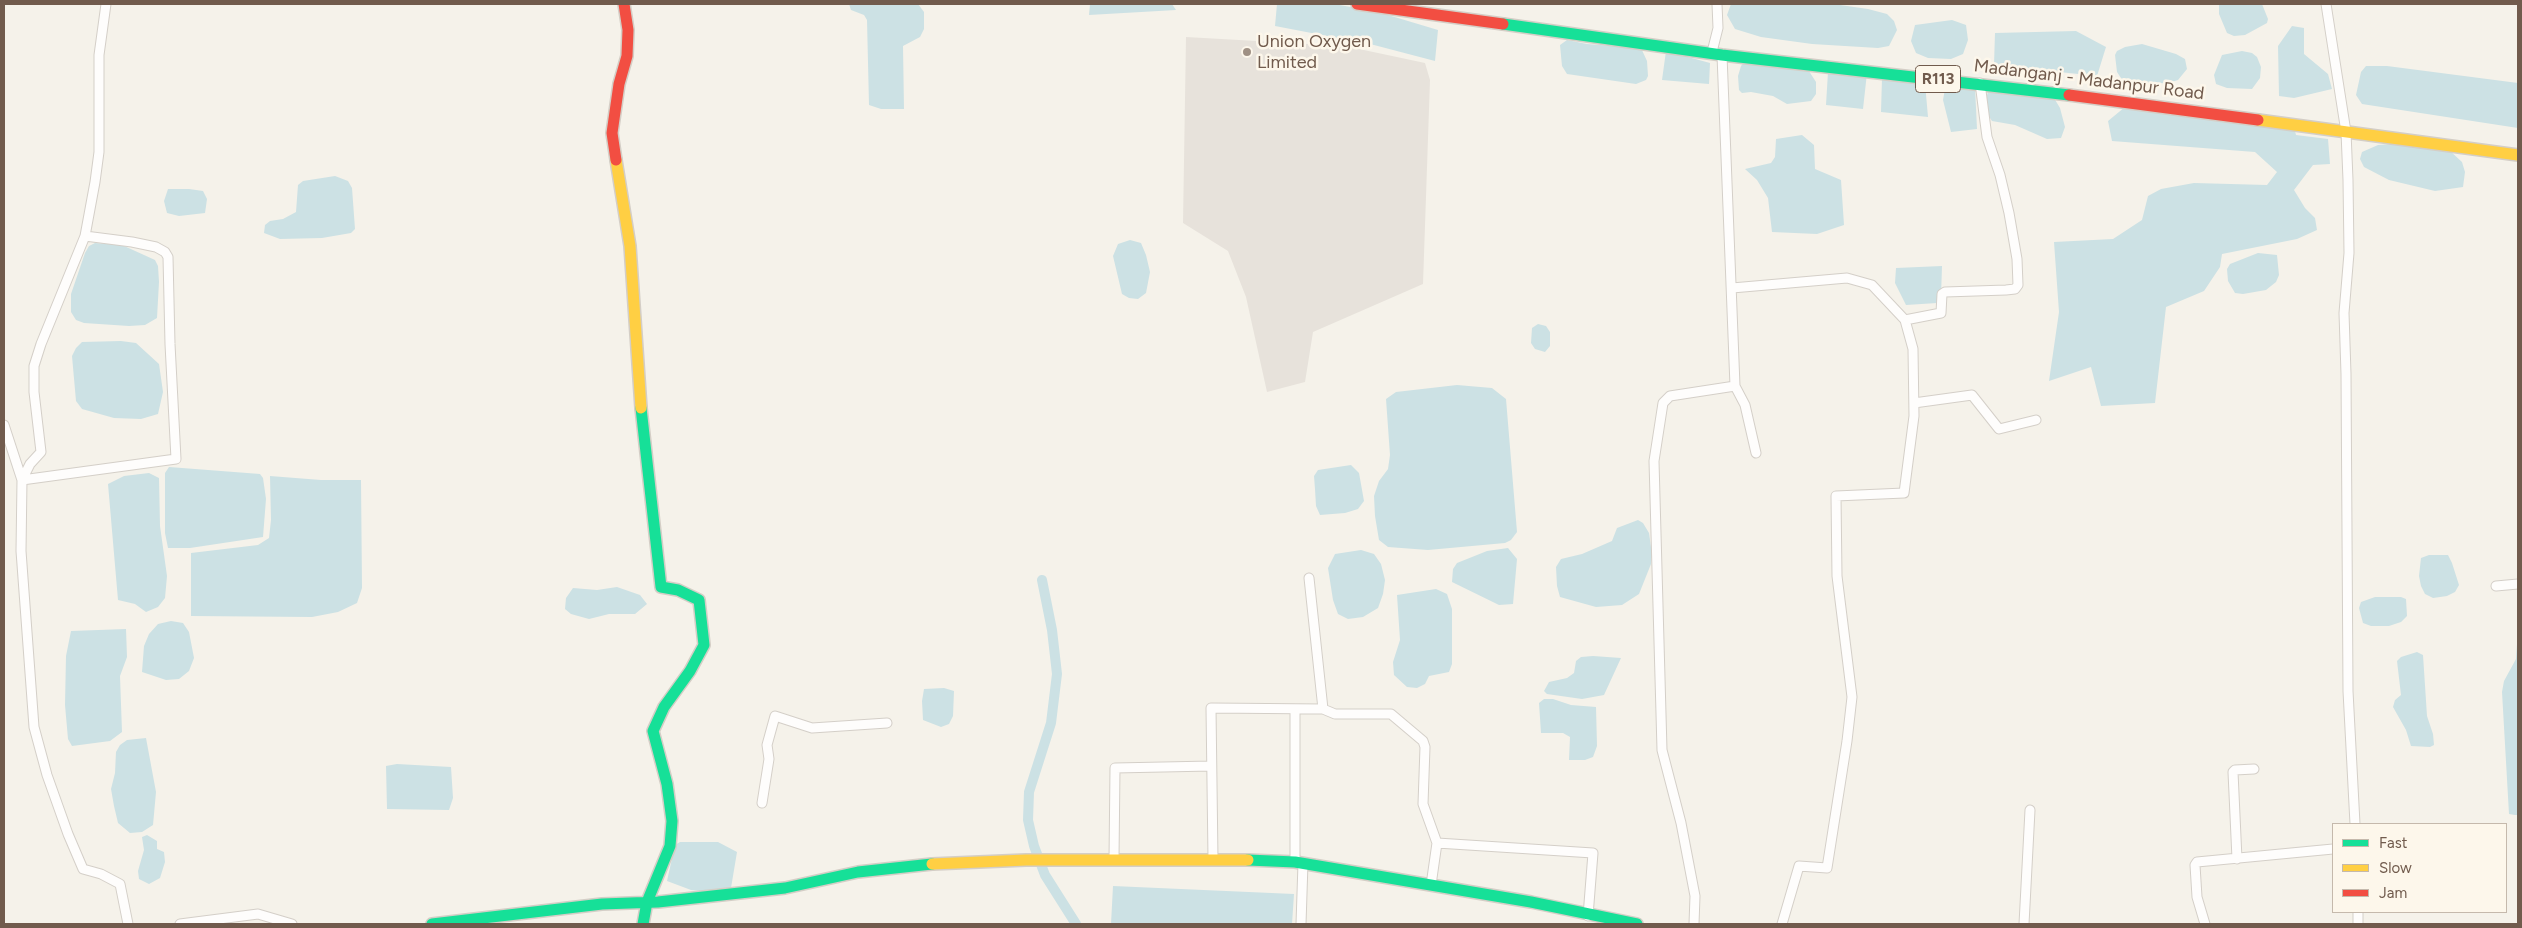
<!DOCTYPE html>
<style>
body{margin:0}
#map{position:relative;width:2522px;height:928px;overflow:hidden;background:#f5f2ea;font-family:Figtree,sans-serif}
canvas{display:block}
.frame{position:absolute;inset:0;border:5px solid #715b4d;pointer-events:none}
.legend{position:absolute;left:2332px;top:823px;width:175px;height:90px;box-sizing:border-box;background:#fdf7eb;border:1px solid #c5b9ac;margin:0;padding:6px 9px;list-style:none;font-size:15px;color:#715b4d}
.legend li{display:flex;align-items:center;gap:10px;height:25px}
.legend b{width:25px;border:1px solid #c5b9ac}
</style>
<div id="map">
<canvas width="2522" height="928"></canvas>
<div class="frame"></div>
<ul class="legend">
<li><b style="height:6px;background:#16e098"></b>Fast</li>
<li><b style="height:6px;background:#ffcf43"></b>Slow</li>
<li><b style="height:6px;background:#f24e42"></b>Jam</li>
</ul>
</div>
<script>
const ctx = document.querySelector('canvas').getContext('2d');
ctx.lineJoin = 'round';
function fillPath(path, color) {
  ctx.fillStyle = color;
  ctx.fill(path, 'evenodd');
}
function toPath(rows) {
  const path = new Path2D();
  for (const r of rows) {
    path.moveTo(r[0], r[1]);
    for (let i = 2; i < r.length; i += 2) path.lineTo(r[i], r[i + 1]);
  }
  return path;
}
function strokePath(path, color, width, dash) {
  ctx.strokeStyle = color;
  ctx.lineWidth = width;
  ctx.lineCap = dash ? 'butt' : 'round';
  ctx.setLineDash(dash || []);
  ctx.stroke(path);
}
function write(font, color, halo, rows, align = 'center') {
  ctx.font = font + ' Figtree,sans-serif';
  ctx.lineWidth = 5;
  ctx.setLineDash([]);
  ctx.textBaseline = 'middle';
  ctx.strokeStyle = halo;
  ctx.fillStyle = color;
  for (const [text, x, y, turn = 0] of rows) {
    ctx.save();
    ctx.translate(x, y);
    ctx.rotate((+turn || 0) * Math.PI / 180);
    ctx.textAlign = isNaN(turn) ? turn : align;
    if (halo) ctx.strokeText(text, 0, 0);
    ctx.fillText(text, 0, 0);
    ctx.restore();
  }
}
fillPath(toPath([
 [1186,37,1345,46,1425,63,1430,80,1423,284,1313,332,1305,382,1267,392,1246,297,1228,251,1183,223]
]), '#e7e2db');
fillPath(toPath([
 [849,4,918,4,924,12,924,29,920,37,903,46,904,109,881,109,869,105,867,20,864,15,851,10],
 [1090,4,1172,4,1176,10,1089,15],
 [1277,4,1334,4,1378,12,1438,30,1435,61,1374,45,1275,26],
 [1731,4,1833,4,1868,9,1887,14,1894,21,1897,30,1889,46,1878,48,1812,44,1761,37,1735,29,1727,15],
 [2219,4,2262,4,2268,19,2267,23,2245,35,2234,36,2227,33,2219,14],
 [1952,20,1966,25,1968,40,1963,54,1951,59,1928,58,1916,53,1911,41,1915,25],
 [2292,26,2304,28,2304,54,2328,74,2332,89,2294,98,2279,96,2278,46],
 [2076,31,2106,47,2097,76,1994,65,1995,33],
 [1567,40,1587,44,1641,48,1647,61,1648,76,1646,80,1636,84,1567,74,1562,66,1560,45],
 [2142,44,2176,54,2185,59,2187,69,2178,80,2168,83,2131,84,2123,81,2117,72,2115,55,2117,51,2125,47],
 [1666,51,1710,63,1709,84,1662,80],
 [2242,51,2252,53,2257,57,2261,67,2260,78,2252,89,2227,88,2216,84,2214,75,2222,55],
 [1745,61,1807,68,1816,82,1816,94,1811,101,1787,104,1773,96,1751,92,1742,93,1739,90,1738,76,1741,66],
 [2366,66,2387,66,2518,83,2518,128,2362,104,2356,95,2361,72],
 [1828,72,1867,73,1863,109,1826,105],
 [1882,78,1925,83,1928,117,1881,112],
 [1946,83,1975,87,1977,129,1951,132,1943,100],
 [1992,90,2054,98,2060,108,2065,127,2061,138,2047,139,2015,125,1992,121,1988,115,1986,98,1988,92],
 [2125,107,2294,127,2296,135,2328,139,2330,164,2313,165,2294,190,2305,208,2315,218,2317,230,2297,239,2222,254,2220,267,2204,291,2166,307,2155,403,2101,406,2091,367,2049,381,2059,312,2054,242,2113,239,2142,220,2148,196,2161,189,2194,183,2267,185,2277,172,2255,152,2112,141,2108,121],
 [1802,135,1814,145,1815,169,1841,180,1844,225,1817,234,1772,232,1768,198,1757,180,1745,169,1771,163,1775,157,1776,139],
 [2392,144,2449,150,2462,162,2465,172,2463,187,2435,191,2389,180,2364,167,2360,159,2362,152,2378,145],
 [335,176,348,181,352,188,355,229,351,233,322,238,280,239,264,233,265,225,270,221,283,219,296,212,298,185,303,181],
 [168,189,189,189,203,191,207,199,205,213,179,216,167,213,164,201],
 [1130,240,1141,243,1146,255,1150,272,1146,293,1138,299,1129,298,1122,294,1113,256,1118,244],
 [95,243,122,245,155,260,158,266,159,282,157,318,145,325,129,326,84,323,76,320,71,312,71,294,85,253,89,246],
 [2258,253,2277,255,2279,275,2276,282,2266,290,2243,294,2235,293,2228,281,2227,269,2230,264],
 [1942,266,1941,297,1937,303,1906,305,1895,283,1896,268],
 [1538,324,1546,326,1550,332,1550,346,1545,352,1535,349,1531,343,1532,328],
 [121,341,136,343,159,364,163,392,158,414,141,419,114,418,82,409,76,401,72,356,76,348,82,342],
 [1457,385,1492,388,1506,399,1517,532,1511,540,1505,543,1428,550,1388,547,1379,540,1375,516,1374,496,1379,481,1388,469,1390,455,1386,399,1396,392],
 [1351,465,1359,473,1364,501,1358,509,1345,513,1320,515,1316,506,1315,489,1314,476,1318,470],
 [169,467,260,474,263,478,266,499,263,537,190,548,168,548,165,533,165,473],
 [149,473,159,478,160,526,167,576,165,598,158,607,146,612,135,604,118,600,108,484,124,476],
 [270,476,321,480,361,480,362,588,357,603,338,612,312,617,191,616,191,553,258,545,269,538,271,520],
 [1638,520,1643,523,1649,533,1652,554,1651,564,1639,594,1622,605,1596,607,1560,597,1557,586,1556,567,1561,559,1582,554,1612,541,1617,528],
 [1508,548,1517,559,1513,604,1499,605,1452,582,1453,569,1457,563,1487,551],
 [1361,550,1374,554,1381,564,1385,580,1383,594,1378,608,1363,617,1348,619,1338,614,1333,600,1328,568,1335,554],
 [2429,555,2448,555,2452,563,2459,585,2455,592,2447,596,2433,598,2425,594,2421,586,2419,576,2421,558],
 [617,587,640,595,647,604,635,614,609,614,589,619,571,614,565,609,566,598,573,588,597,590],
 [1436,589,1447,594,1452,609,1452,664,1449,672,1429,676,1425,684,1417,688,1407,687,1394,675,1393,662,1400,640,1397,595],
 [2375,597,2401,597,2406,599,2407,616,2401,622,2389,626,2371,626,2363,623,2359,608,2361,602],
 [171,621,183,623,189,632,194,658,189,671,179,679,166,680,142,672,144,646,149,634,158,624],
 [126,629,127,657,120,676,122,732,110,741,72,746,68,739,65,705,66,656,71,631],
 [2518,629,2518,815,2515,815,2509,814,2502,692,2504,681,2516,659],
 [2417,652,2423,655,2427,716,2433,734,2434,745,2430,747,2411,746,2406,730,2393,707,2395,700,2401,695,2397,661,2401,657],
 [1593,656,1621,658,1604,695,1582,699,1547,694,1544,691,1549,682,1567,678,1574,673,1576,661,1581,657],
 [944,688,954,691,953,716,949,724,941,727,923,720,922,701,924,689],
 [1544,699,1553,699,1571,705,1596,707,1597,746,1593,757,1585,760,1569,760,1570,737,1563,733,1541,733,1539,703],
 [146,738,156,792,153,825,142,832,130,833,118,823,114,806,111,789,115,773,116,752,120,745,127,740],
 [397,764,451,767,453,798,449,810,387,809,386,766],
 [147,835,157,841,157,849,164,852,165,862,160,878,149,884,139,879,138,871,144,850,142,837],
 [680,842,718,842,737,852,731,888,709,892,691,890,667,881,675,845],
 [1113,886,1294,894,1292,924,1111,924]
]), '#cce1e4');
strokePath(toPath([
 [1042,580,1052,630,1057,674,1051,723,1029,792,1028,820,1034,846,1045,875,1076,924]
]), '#cce1e4', 10);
const street = toPath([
 [2326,4,2346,132,2348,180,2349,253,2344,313,2346,374,2348,691,2355,824],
 [1712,52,1718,28,1717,4],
 [85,236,132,242,156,247,165,252,168,257,170,344,176,459,22,480,21,551,34,727,47,775,68,834,83,869,101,874,120,884,128,924],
 [1732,288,1847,278,1872,285,1905,320,1913,349,1914,416,1904,493,1836,496,1837,576,1852,697,1847,741,1827,868,1799,866,1782,924],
 [1905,320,1941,313,1942,294,1945,292,2006,290,2015,289,2018,285,2017,259,2009,213,2000,175,1987,137,1980,83],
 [1735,386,1745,405,1756,453],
 [1914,403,1972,395,1999,429,2036,420],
 [4,425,22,480],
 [22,480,30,464,41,452,34,392,34,366,41,344,85,236,95,182,99,152,99,55,106,4],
 [2496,586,2518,584],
 [1323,709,1335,714,1391,714,1423,741,1425,747,1423,804,1437,843,1431,885],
 [762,803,769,759,767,745,775,716,812,728,887,723],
 [1437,843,1593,853,1588,916],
 [1114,859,1115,768,1211,766],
 [1213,859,1211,708,1323,709,1309,578],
 [2237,859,2233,772,2235,770,2254,769],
 [1295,862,1295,710],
 [2358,912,2358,924],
 [180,924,258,914,292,924],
 [1301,924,1303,863],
 [1694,924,1695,896,1681,823,1662,750,1654,461,1663,403,1670,396,1735,386,1722,55],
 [2024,924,2030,810],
 [2205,924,2197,897,2195,865,2197,862,2333,849]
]);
const fast = toPath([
 [1503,24,1722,55,2069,95],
 [641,408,661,587,678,590,699,600,704,645,690,671,664,707,653,731,667,784,672,821,670,846,647,902,643,924],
 [1248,860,1295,862,1531,902,1637,924],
 [432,924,602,904,658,902,785,888,858,872,932,864]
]);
const slow = toPath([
 [2258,120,2518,155],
 [616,160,630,246,641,408],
 [932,864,1026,860,1248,860]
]);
const jam = toPath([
 [1357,4,1503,24],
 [2069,95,2258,120],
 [616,160,612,133,619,84,627,56,628,30,624,4]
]);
strokePath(street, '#d4cfc8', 11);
strokePath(fast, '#d4cec6', 14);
strokePath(slow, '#d4cec6', 14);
strokePath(jam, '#d4cec6', 14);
strokePath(street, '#fefdfc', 9);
strokePath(fast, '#16e098', 11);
strokePath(slow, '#ffcf43', 11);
strokePath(jam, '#f24e42', 11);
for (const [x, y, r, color] of [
 [1247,52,5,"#9f9084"]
]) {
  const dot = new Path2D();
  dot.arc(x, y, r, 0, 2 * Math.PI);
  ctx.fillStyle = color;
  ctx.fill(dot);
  strokePath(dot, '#fdf7eb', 2);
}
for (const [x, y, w] of [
 [1938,79,45]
]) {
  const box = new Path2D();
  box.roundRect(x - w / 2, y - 13.5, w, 27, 4);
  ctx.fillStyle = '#fdf7eb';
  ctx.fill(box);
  strokePath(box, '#715b4d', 1);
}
write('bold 16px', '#715b4d', null, [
 ["R113",1938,79]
]);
write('18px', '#715b4d', '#fdf7eb', [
 ["Union Oxygen",1257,42],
 ["Limited",1257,63]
], 'left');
write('18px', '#715b4d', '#fdf7eb', [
 ["Madanganj - Madanpur Road",2089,80,7]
]);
</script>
